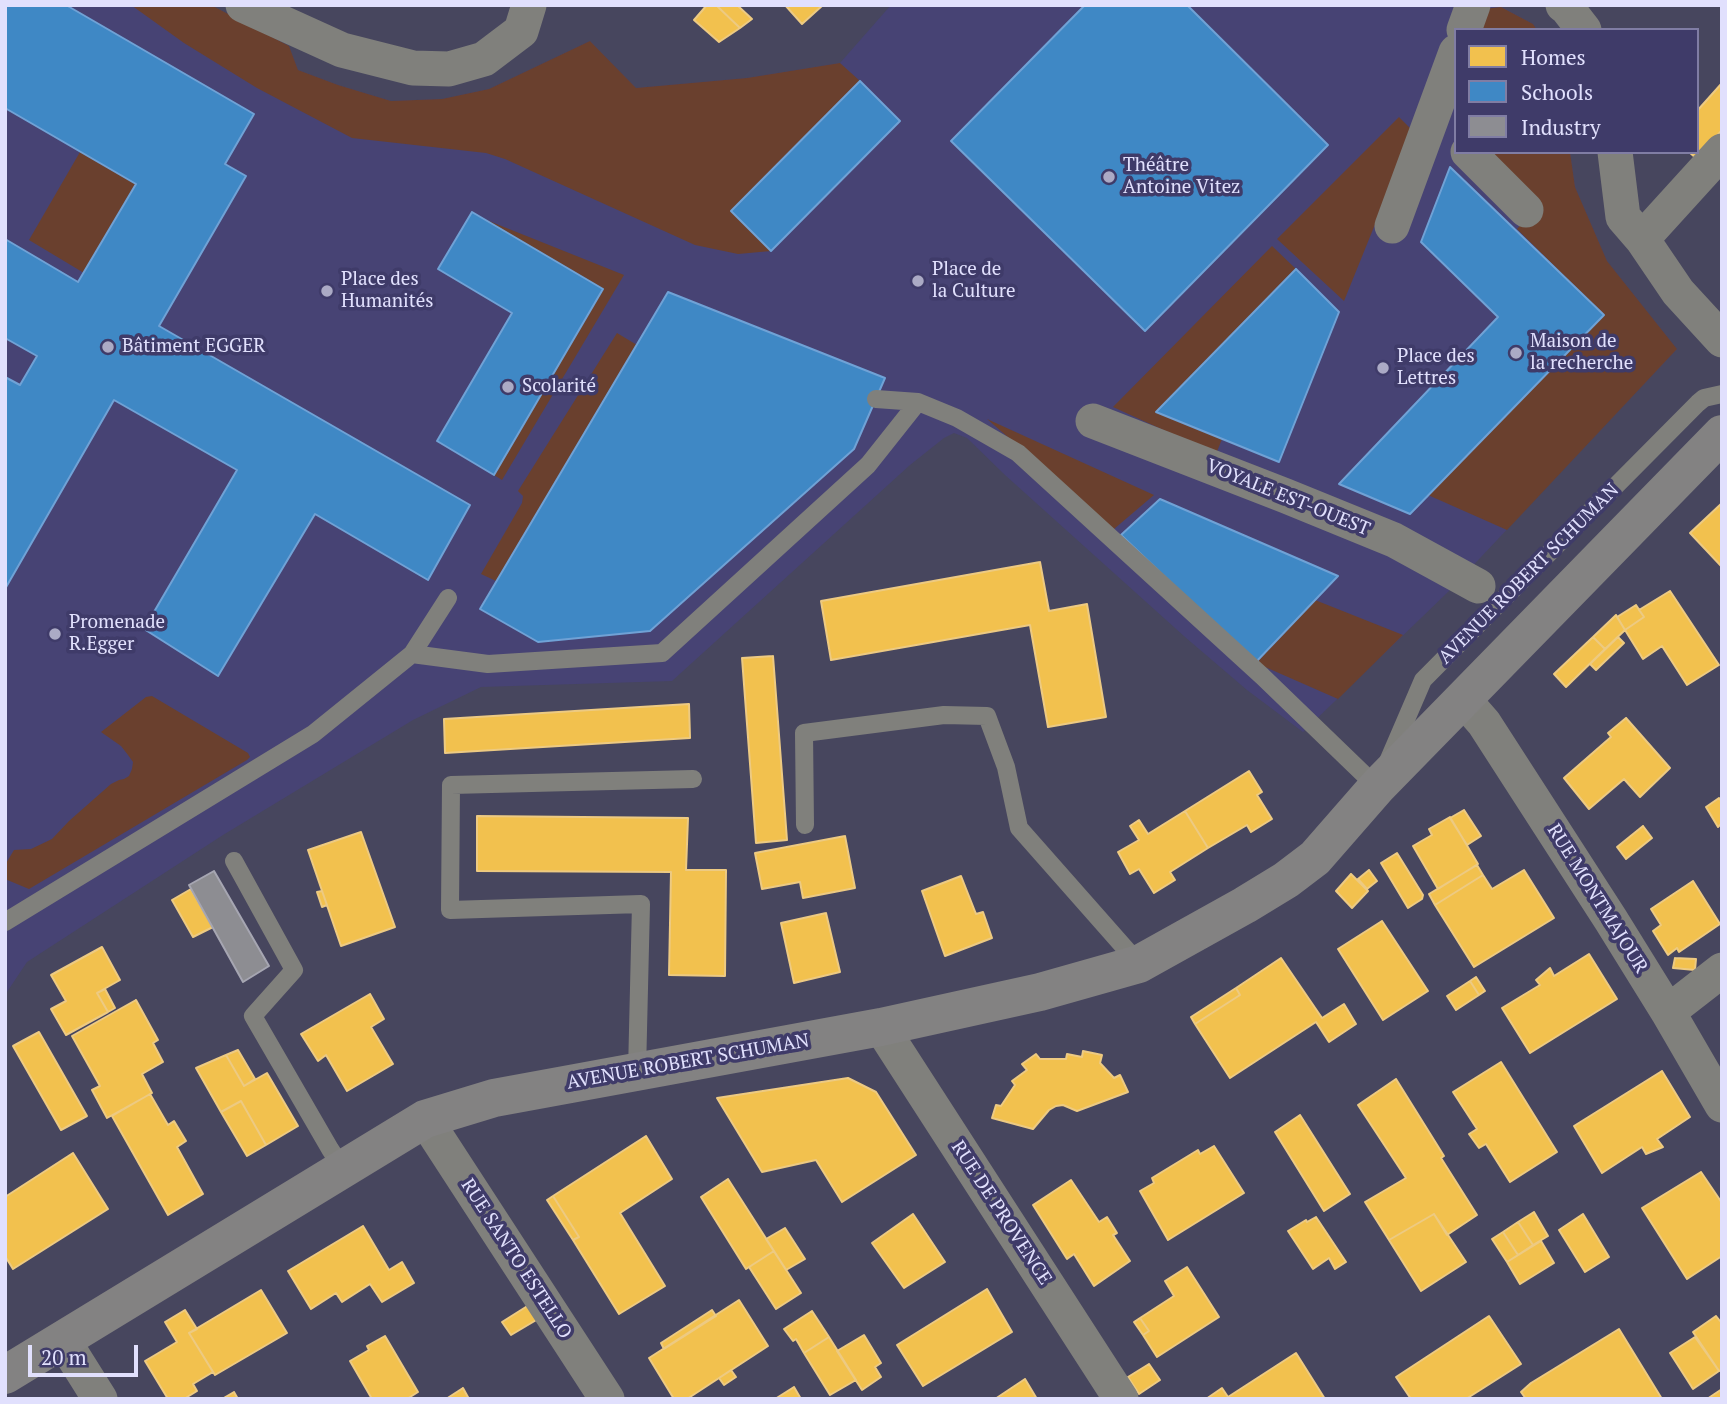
<!DOCTYPE html>
<meta charset="utf-8">
<style>
body{margin:0}
#map{position:relative;width:1727px;height:1404px;overflow:hidden;background:#47465e;font-family:"PT Serif",serif}
canvas{display:block}
.frame{position:absolute;inset:0;border:7px solid #e1e0fd;pointer-events:none}
.legend{position:absolute;left:1454px;top:28px;width:245px;height:126px;box-sizing:border-box;background:#3f3b69;border:2px solid #807da4;margin:0;padding:9px 12px;list-style:none;font-size:21px;color:#e1e0fd}
.legend li{display:flex;align-items:center;gap:14px;height:35px}
.legend b{width:35px;border:2px solid #807da4}
.scale{position:absolute;left:28px;top:1345px;width:110px;height:32px;box-sizing:border-box;border:4px solid #e1e0fd;border-top:0;padding-left:9px;font-size:21px;line-height:24px;white-space:nowrap;color:#e1e0fd;-webkit-text-stroke:5px #3f3b69;paint-order:stroke}
</style>
<div id="map">
<canvas width="1727" height="1404"></canvas>
<div class="frame"></div>
<ul class="legend">
<li><b style="height:19px;background:#f2c14e"></b>Homes</li>
<li><b style="height:19px;background:#3f88c5"></b>Schools</li>
<li><b style="height:19px;background:#8d8d92"></b>Industry</li>
</ul>
<div class="scale">20 m</div>
</div>
<script>
const ctx = document.querySelector('canvas').getContext('2d');
ctx.lineJoin = 'round';
function fillPath(path, color) {
  ctx.fillStyle = color;
  ctx.fill(path, 'evenodd');
}
function toPath(rows) {
  const path = new Path2D();
  for (const r of rows) {
    path.moveTo(r[0], r[1]);
    for (let i = 2; i < r.length; i += 2) path.lineTo(r[i], r[i + 1]);
  }
  return path;
}
function strokePath(path, color, width, dash) {
  ctx.strokeStyle = color;
  ctx.lineWidth = width;
  ctx.lineCap = dash ? 'butt' : 'round';
  ctx.setLineDash(dash || []);
  ctx.stroke(path);
}
function write(font, color, halo, rows, align = 'center') {
  ctx.font = font + ' "PT Serif",serif';
  ctx.lineWidth = 7;
  ctx.setLineDash([]);
  ctx.textBaseline = 'middle';
  ctx.strokeStyle = halo;
  ctx.fillStyle = color;
  for (const [text, x, y, turn = 0] of rows) {
    ctx.save();
    ctx.translate(x, y);
    ctx.rotate((+turn || 0) * Math.PI / 180);
    ctx.textAlign = isNaN(turn) ? turn : align;
    if (halo) ctx.strokeText(text, 0, 0);
    ctx.fillText(text, 0, 0);
    ctx.restore();
  }
}
fillPath(toPath([
 [5,5,211,5,289,46,298,70,338,85,391,101,442,99,489,89,590,41,636,88,747,78,840,63,891,5,1498,5,1533,24,1537,30,1456,30,1456,152,1570,152,1575,187,1607,261,1677,349,1449,591,1303,732,1247,690,1185,637,1005,475,967,438,954,433,944,438,910,465,672,681,481,687,413,720,223,835,27,962,5,995]
]), '#474374');
fillPath(toPath([
 [131,5,211,5,289,46,298,70,338,85,391,101,442,99,489,89,590,41,636,88,747,78,840,63,860,81,731,211,771,251,738,254,695,245,505,159,486,153,352,138,257,88,184,43],
 [1501,7,1533,24,1537,30,1476,30,1484,9],
 [1399,117,1410,128,1378,217,1344,301,1277,239],
 [80,152,136,184,84,273,29,240],
 [1487,152,1570,152,1575,187,1607,261,1677,349,1507,530,1428,495,1604,315,1517,229,1539,204],
 [484,219,624,275,502,480,494,475,603,289],
 [1272,246,1296,269,1157,412,1222,439,1216,454,1113,407],
 [617,333,637,345,496,581,481,574,522,503,523,496,518,491],
 [987,419,1154,495,1114,529],
 [1315,600,1403,635,1338,699,1256,663],
 [152,696,248,753,250,757,247,760,29,889,5,879,5,865,14,850,31,849,52,839,69,821,111,784,119,780,124,779,129,776,132,769,133,762,128,755,121,746,101,732,146,697]
]), '#6a402e');
const homes = toPath([
 [707,5,716,5,740,28,719,42,694,20,707,5],
 [716,5,737,5,752,19,740,28,716,5],
 [785,5,823,5,802,24,785,5],
 [1722,83,1722,130,1697,159,1689,152,1697,152,1697,111,1722,83],
 [1722,503,1722,567,1690,533,1722,503],
 [1040,562,1049,611,1087,604,1106,717,1048,727,1030,625,831,660,821,601,1040,562],
 [1670,591,1719,665,1687,685,1662,646,1643,659,1625,630,1644,617,1639,610,1670,591],
 [1636,605,1644,617,1625,630,1617,617,1636,605],
 [1616,615,1625,630,1605,649,1593,637,1616,615],
 [1593,637,1605,649,1566,687,1554,674,1593,637],
 [1618,637,1624,643,1596,670,1590,664,1618,637],
 [773,656,787,840,756,843,742,658,773,656],
 [689,704,690,738,445,753,444,719,689,704],
 [1626,718,1670,768,1640,797,1624,779,1589,809,1564,778,1611,737,1608,733,1626,718],
 [1249,771,1262,792,1257,795,1272,819,1251,832,1247,825,1208,848,1185,811,1249,771],
 [1719,798,1722,802,1722,823,1718,827,1706,807,1719,798],
 [1464,810,1481,836,1467,845,1450,818,1464,810],
 [1185,811,1208,848,1170,872,1175,880,1154,893,1139,869,1130,874,1118,852,1139,840,1130,826,1139,820,1148,834,1185,811],
 [477,816,688,818,686,870,726,870,725,976,669,975,671,872,477,871,477,816],
 [1450,817,1478,864,1438,889,1413,846,1432,835,1429,829,1450,817],
 [1643,826,1652,838,1626,859,1617,847,1643,826],
 [361,832,395,927,341,946,308,850,361,832],
 [845,836,855,888,803,898,800,882,762,889,755,853,845,836],
 [1397,853,1423,895,1422,899,1408,908,1381,863,1397,853],
 [1477,865,1483,875,1435,905,1429,894,1477,865],
 [1369,870,1377,881,1367,889,1358,879,1369,870],
 [1524,870,1554,918,1474,967,1435,905,1483,875,1492,889,1524,870],
 [1351,874,1368,891,1352,908,1336,891,1351,874],
 [961,876,976,914,983,912,992,938,945,956,922,891,961,876],
 [1693,881,1720,924,1679,952,1677,948,1668,955,1653,931,1661,925,1651,909,1693,881],
 [191,889,213,927,193,937,172,900,191,889],
 [322,891,327,905,322,907,317,892,322,891],
 [826,913,840,972,794,983,781,923,826,913],
 [1382,921,1428,991,1383,1020,1338,949,1382,921],
 [102,947,120,980,97,993,108,1012,66,1035,51,1009,66,1001,51,975,102,947],
 [1589,954,1617,999,1530,1053,1502,1008,1540,985,1536,980,1550,968,1554,976,1589,954],
 [1281,958,1322,1018,1344,1004,1356,1024,1329,1042,1316,1022,1230,1078,1195,1024,1240,995,1236,988,1281,958],
 [1675,958,1696,959,1695,970,1673,968,1675,958],
 [1476,977,1485,991,1479,995,1470,981,1476,977],
 [1470,981,1479,995,1456,1010,1447,996,1470,981],
 [1236,988,1240,995,1195,1024,1191,1017,1236,988],
 [105,989,115,1008,108,1012,97,993,105,989],
 [370,994,384,1019,371,1027,393,1064,347,1091,326,1055,318,1061,301,1034,370,994],
 [136,1000,158,1040,153,1043,163,1062,142,1074,152,1093,107,1118,92,1090,100,1086,72,1036,136,1000],
 [39,1032,87,1116,61,1130,13,1046,39,1032],
 [238,1050,255,1079,244,1086,226,1055,238,1050],
 [1083,1051,1102,1055,1100,1063,1114,1078,1120,1075,1128,1092,1077,1111,1063,1105,1056,1106,1049,1110,1033,1129,992,1118,996,1105,1001,1106,1015,1085,1012,1081,1027,1070,1022,1064,1036,1054,1040,1059,1066,1059,1067,1054,1082,1057,1083,1051],
 [226,1055,244,1086,267,1073,298,1126,266,1145,241,1101,221,1112,196,1068,226,1055],
 [1501,1062,1557,1152,1510,1182,1486,1144,1479,1148,1469,1134,1477,1129,1453,1092,1501,1062],
 [1662,1071,1690,1117,1657,1139,1663,1147,1646,1154,1642,1147,1602,1173,1574,1126,1662,1071],
 [848,1078,876,1092,916,1155,842,1202,816,1160,762,1172,717,1098,848,1078],
 [1396,1079,1444,1156,1441,1158,1477,1215,1447,1235,1434,1214,1389,1240,1365,1202,1406,1178,1358,1105,1396,1079],
 [150,1094,168,1125,174,1121,186,1141,177,1147,203,1194,168,1215,112,1116,150,1094],
 [241,1101,266,1145,247,1156,221,1112,241,1101],
 [1300,1115,1350,1194,1324,1211,1275,1132,1300,1115],
 [646,1136,672,1179,620,1213,665,1286,619,1314,573,1240,579,1237,553,1196,646,1136],
 [1214,1146,1244,1193,1168,1240,1140,1191,1154,1183,1152,1178,1198,1150,1200,1154,1214,1146],
 [73,1153,108,1209,13,1269,5,1256,5,1197,73,1153],
 [1701,1172,1722,1203,1722,1256,1687,1279,1642,1208,1701,1172],
 [728,1179,774,1251,746,1269,701,1197,728,1179],
 [1071,1180,1099,1222,1107,1217,1117,1233,1113,1235,1130,1261,1094,1286,1074,1254,1067,1259,1033,1205,1071,1180],
 [553,1196,579,1237,573,1240,547,1200,553,1196],
 [1534,1212,1548,1236,1533,1245,1518,1222,1534,1212],
 [913,1214,945,1262,904,1288,872,1243,913,1214],
 [1434,1214,1466,1262,1421,1291,1389,1240,1434,1214],
 [1583,1214,1609,1257,1585,1272,1559,1230,1583,1214],
 [1316,1217,1346,1262,1335,1269,1329,1258,1313,1269,1288,1231,1306,1220,1307,1222,1316,1217],
 [1518,1222,1533,1245,1518,1255,1503,1232,1518,1222],
 [363,1226,389,1270,402,1262,414,1283,382,1302,370,1284,342,1302,336,1293,311,1309,288,1271,363,1226],
 [785,1228,805,1259,786,1270,766,1239,785,1228],
 [1503,1232,1518,1255,1507,1262,1492,1239,1503,1232],
 [1541,1241,1554,1263,1520,1284,1507,1262,1541,1241],
 [774,1251,801,1293,776,1309,749,1267,774,1251],
 [1187,1267,1219,1317,1157,1357,1143,1335,1149,1331,1140,1318,1174,1296,1165,1281,1187,1267],
 [987,1289,1012,1332,923,1386,897,1345,987,1289],
 [261,1290,287,1333,215,1375,189,1333,261,1290],
 [739,1300,768,1346,687,1399,674,1399,649,1358,739,1300],
 [529,1305,538,1319,511,1335,502,1322,529,1305],
 [185,1310,197,1329,189,1333,213,1372,193,1384,197,1391,184,1399,168,1399,145,1361,177,1342,165,1322,185,1310],
 [712,1310,716,1316,664,1349,661,1343,712,1310],
 [812,1311,829,1337,804,1353,796,1339,793,1341,784,1329,812,1311],
 [1489,1316,1521,1364,1466,1399,1411,1399,1396,1377,1489,1316],
 [1716,1316,1720,1321,1722,1320,1722,1370,1719,1371,1693,1332,1716,1316],
 [1140,1318,1149,1331,1143,1335,1134,1322,1140,1318],
 [1619,1329,1662,1399,1526,1399,1521,1392,1531,1383,1619,1329],
 [864,1335,881,1363,875,1367,881,1377,862,1390,837,1351,864,1335],
 [385,1336,418,1392,407,1399,372,1399,350,1361,369,1350,367,1346,385,1336],
 [829,1337,856,1380,830,1395,804,1353,829,1337],
 [1695,1337,1719,1371,1693,1389,1670,1353,1695,1337],
 [1296,1353,1325,1399,1206,1399,1222,1388,1228,1397,1296,1353],
 [1149,1364,1160,1380,1139,1394,1128,1377,1149,1364],
 [731,1370,736,1377,724,1385,719,1378,731,1370],
 [1025,1379,1037,1399,995,1399,1025,1379],
 [794,1387,801,1399,775,1399,794,1387],
 [463,1388,469,1399,446,1399,463,1388],
 [1722,1389,1722,1399,1707,1399,1722,1389],
 [234,1392,238,1399,222,1399,234,1392]
]);
fillPath(homes, '#f2c14e');
strokePath(homes, '#edca82', 2);
const schools = toPath([
 [5,5,66,5,254,114,225,164,246,176,159,326,470,505,428,580,315,514,218,676,144,629,237,470,114,400,5,589,5,377,20,385,37,356,5,338,5,239,78,282,136,184,5,108,5,5],
 [1085,5,1187,5,1328,145,1145,331,951,141,1085,5],
 [860,81,900,121,771,251,731,211,860,81],
 [1450,167,1604,315,1410,514,1339,484,1498,317,1421,242,1450,167],
 [472,212,603,289,494,475,437,441,512,313,438,269,472,212],
 [1296,269,1339,312,1279,462,1156,412,1296,269],
 [668,292,885,378,854,449,650,631,538,642,480,609,668,292],
 [1160,499,1338,576,1255,663,1121,535,1160,499]
]);
fillPath(schools, '#3f88c5');
strokePath(schools, '#70a2d6', 2);
const industry = toPath([
 [214,871,269,966,243,982,189,885,214,871]
]);
fillPath(industry, '#8d8d92');
strokePath(industry, '#a6a6b2', 2);
strokePath(toPath([
 [876,399,918,402,957,418,1018,453,1262,676,1377,787,1378,785],
 [412,654,488,664,662,653,868,465,918,402],
 [1389,759,1423,680,1698,403,1704,398,1722,394],
 [805,825,804,733,944,715,987,716,1006,767,1019,828,1139,964],
 [234,861,294,970,253,1016,330,1149,343,1169],
 [5,922,313,734,412,654,448,598],
 [637,1072,641,904,450,910,451,785,693,779]
]), '#80807c', 18);
strokePath(toPath([
 [243,5,342,50,413,68,449,69,484,59,521,31,529,5],
 [1563,5,1567,8,1584,30],
 [1464,30,1473,5],
 [1468,152,1526,210],
 [1615,152,1623,217,1642,239,1678,292,1722,340],
 [1392,226,1456,52],
 [1642,239,1722,151],
 [1093,421,1286,496,1394,540,1478,586],
 [1463,699,1484,723,1611,920,1668,1012,1722,1105],
 [1668,1012,1722,970],
 [881,1027,1121,1399],
 [425,1119,607,1399],
 [63,1340,100,1399]
]), '#80807c', 35);
strokePath(toPath([
 [5,1375,425,1119,494,1098,881,1027,1040,992,1139,964,1245,905,1286,880,1315,858,1377,787,1722,434]
]), '#838282', 38);
for (const [x, y, r, color] of [
 [1109,177,7,"#abaac5"],
 [918,281,7,"#abaac5"],
 [327,291,7,"#abaac5"],
 [108,347,7,"#abaac5"],
 [1516,353,7,"#abaac5"],
 [1383,368,7,"#abaac5"],
 [508,387,7,"#abaac5"],
 [55,634,7,"#abaac5"]
]) {
  const dot = new Path2D();
  dot.arc(x, y, r, 0, 2 * Math.PI);
  ctx.fillStyle = color;
  ctx.fill(dot);
  strokePath(dot, '#3f3b69', 2.5);
}
write('19px', '#e1e0fd', '#3f3b69', [
 ["Théâtre",1123,166],
 ["Antoine Vitez",1123,188],
 ["Place de",932,270],
 ["la Culture",932,292],
 ["Place des",341,280],
 ["Humanités",341,302],
 ["Maison de",1530,342],
 ["la recherche",1530,364],
 ["Bâtiment EGGER",122,347],
 ["Place des",1397,357],
 ["Lettres",1397,379],
 ["Scolarité",522,387],
 ["Promenade",69,623],
 ["R.Egger",69,645]
], 'left');
write('19px', '#e1e0fd', '#3f3b69', [
 ["VOYALE EST-OUEST",1288,498,22],
 ["AVENUE ROBERT SCHUMAN",1529,574,-45],
 ["RUE MONTMAJOUR",1597,899,58],
 ["AVENUE ROBERT SCHUMAN",688,1062,-10],
 ["RUE DE PROVENCE",1001,1213,57],
 ["RUE SANTO ESTELLO",516,1259,57]
]);
</script>
